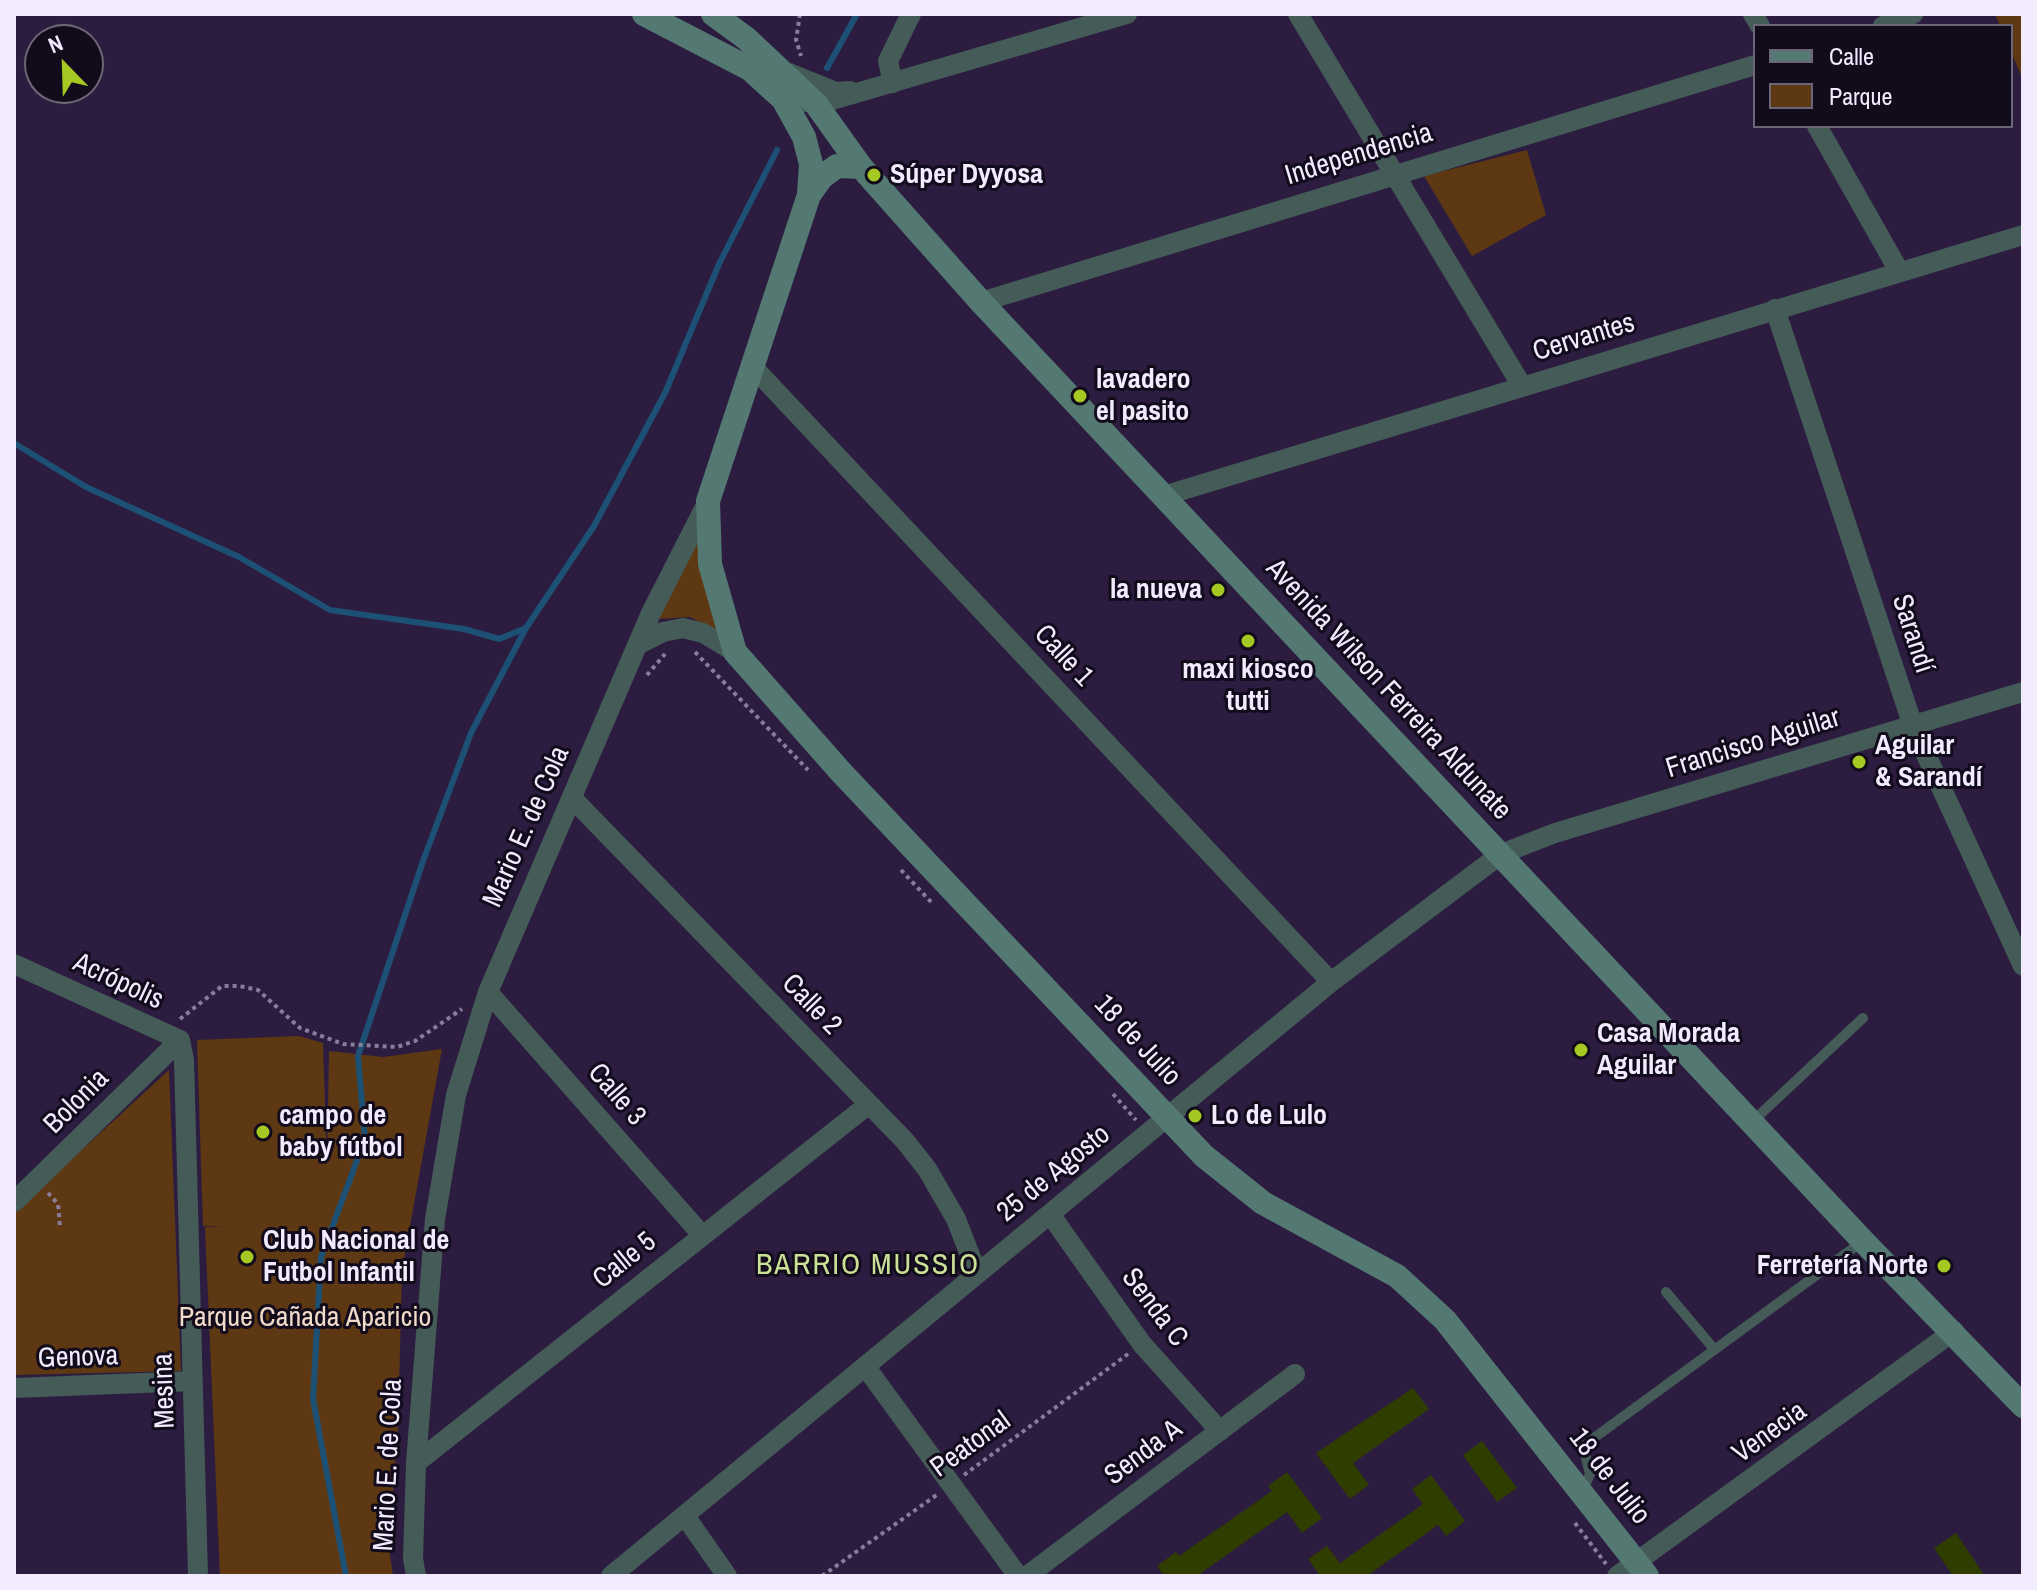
<!DOCTYPE html>
<meta charset="utf-8">
<style>
body{margin:0}
#map{position:relative;width:2037px;height:1590px;overflow:hidden;background:#2c1d40;font-family:"Archivo Narrow",sans-serif}
canvas{display:block}
.frame{position:absolute;inset:0;border:16px solid #f2ebfe;pointer-events:none}
.legend{position:absolute;left:1753px;top:24px;width:260px;height:104px;box-sizing:border-box;background:#120b1b;border:2px solid #6c6576;margin:0;padding:10px 14px;list-style:none;font-size:24px;color:#f2ebfe}
.legend li{display:flex;align-items:center;gap:16px;height:40px}
.legend b{width:40px;border:2px solid #6c6576}
.north{position:absolute;left:24px;top:24px;width:80px;height:80px;box-sizing:border-box;background:#120b1b;border:2px solid #6c6576;border-radius:50%;rotate:337deg;font-size:22px;font-weight:700;line-height:32px;text-align:center;color:#f2ebfe}
.north::after{content:'';display:block;margin:auto;width:28px;height:36px;background:#a5c823;clip-path:polygon(50% 0,100% 100%,50% 72%,0 100%)}
</style>
<div id="map">
<canvas width="2037" height="1590"></canvas>
<div class="frame"></div>
<ul class="legend">
<li><b style="height:10px;background:#537972"></b>Calle</li>
<li><b style="height:22px;background:#5e3812"></b>Parque</li>
</ul>
<div class="north">N</div>
</div>
<script>
const ctx = document.querySelector('canvas').getContext('2d');
ctx.lineJoin = 'round';
function fillPath(path, color) {
  ctx.fillStyle = color;
  ctx.fill(path, 'evenodd');
}
function toPath(rows) {
  const path = new Path2D();
  for (const r of rows) {
    path.moveTo(r[0], r[1]);
    for (let i = 2; i < r.length; i += 2) path.lineTo(r[i], r[i + 1]);
  }
  return path;
}
function strokePath(path, color, width, dash) {
  ctx.strokeStyle = color;
  ctx.lineWidth = width;
  ctx.lineCap = dash ? 'butt' : 'round';
  ctx.setLineDash(dash || []);
  ctx.stroke(path);
}
function write(font, color, halo, rows, align = 'center') {
  ctx.font = font + ' "Archivo Narrow",sans-serif';
  ctx.lineWidth = 6;
  ctx.setLineDash([]);
  ctx.textBaseline = 'middle';
  ctx.strokeStyle = halo;
  ctx.fillStyle = color;
  for (const [text, x, y, turn = 0] of rows) {
    ctx.save();
    ctx.translate(x, y);
    ctx.rotate((+turn || 0) * Math.PI / 180);
    ctx.textAlign = isNaN(turn) ? turn : align;
    if (halo) ctx.strokeText(text, 0, 0);
    ctx.fillText(text, 0, 0);
    ctx.restore();
  }
}
fillPath(toPath([
 [1995,14,2023,14,2023,80,2011,52,2011,26,2000,26],
 [1527,150,1546,215,1472,256,1424,176],
 [702,524,701,568,719,632,690,617,658,619],
 [299,1036,323,1043,327,1166,329,1051,383,1057,442,1049,402,1270,398,1426,389,1548,393,1576,220,1576,205,1227,223,1226,203,1226,197,1040],
 [169,1070,181,1371,14,1375,14,1212]
]), '#5e3812');
strokePath(toPath([
 [827,68,857,14],
 [14,443,86,487,239,557,330,610,464,629,499,639,526,628,594,526,665,393,719,264,777,150],
 [346,1576,313,1399,321,1257,365,1139,358,1056,423,861,471,733,526,628]
]), '#1c5175', 6);
fillPath(toPath([
 [1413,1388,1429,1409,1353,1463,1369,1485,1350,1499,1316,1453],
 [1482,1441,1517,1488,1497,1502,1463,1455],
 [1287,1472,1322,1518,1302,1533,1287,1512,1197,1576,1164,1576,1157,1566,1176,1552,1179,1556,1272,1491,1268,1486],
 [1431,1475,1465,1521,1446,1536,1438,1525,1367,1576,1320,1576,1308,1559,1327,1546,1340,1563,1423,1504,1412,1489],
 [1956,1533,1985,1576,1953,1576,1934,1548]
]), '#303d00');
strokePath(toPath([
 [800,14,796,40,801,56],
 [695,652,808,770],
 [647,675,665,654],
 [901,870,931,902],
 [180,1019,222,986,239,986,258,990,300,1028,343,1044,397,1047,415,1041,462,1009],
 [1113,1094,1136,1120],
 [48,1193,58,1204,60,1227],
 [964,1475,1128,1354],
 [1575,1523,1606,1564],
 [822,1576,938,1494]
]), '#897d99', 4, [4, 4]);
strokePath(toPath([
 [1753,1121,1863,1018],
 [1666,1292,1714,1349],
 [1583,1490,1590,1474,1583,1446,1863,1241]
]), '#445b57', 10);
strokePath(toPath([
 [1298,14,1522,386],
 [1753,14,1760,26],
 [1883,26,1913,14],
 [789,73,836,92,850,91],
 [893,83,888,61,911,14],
 [804,102,829,101,1127,14],
 [1817,126,1899,271],
 [981,302,1755,65],
 [1775,309,1913,726,2023,966],
 [754,368,1331,982],
 [1163,496,2023,235],
 [641,643,663,632,683,628,703,633,735,652],
 [572,798,905,1141,927,1169,956,1219,977,1273],
 [14,964,180,1040,184,1060,198,1576],
 [488,992,702,1235],
 [14,1202,180,1040],
 [1050,1214,1142,1344,1220,1431],
 [865,1366,1018,1576],
 [14,1388,193,1381],
 [416,1463,869,1104],
 [685,1516,727,1576],
 [416,1576,413,1558,416,1463,435,1219,456,1095,488,992,651,613,708,501],
 [611,1576,1331,982,1501,854,1555,833,2023,692],
 [1027,1576,1295,1374],
 [1617,1576,1954,1331]
]), '#445b57', 20);
strokePath(toPath([
 [644,14,750,69,783,99,804,137,811,164,809,194],
 [713,14,747,39,816,104,861,167,981,302,1863,1241,2023,1406],
 [861,167,837,166,822,177,809,195,708,501,710,564,735,652,840,771,1204,1156,1263,1203,1397,1276,1445,1320,1647,1576]
]), '#537972', 24);
for (const [x, y, r, color] of [
 [874,175,8,"#a5c823"],
 [1080,396,8,"#a5c823"],
 [1218,590,8,"#a5c823"],
 [1248,641,8,"#a5c823"],
 [1859,762,8,"#a5c823"],
 [1581,1050,8,"#a5c823"],
 [1195,1116,8,"#a5c823"],
 [263,1132,8,"#a5c823"],
 [247,1257,8,"#a5c823"],
 [1944,1266,8,"#a5c823"]
]) {
  const dot = new Path2D();
  dot.arc(x, y, r, 0, 2 * Math.PI);
  ctx.fillStyle = color;
  ctx.fill(dot);
  strokePath(dot, '#120b1b', 3);
}
write('28px', '#f2ebfe', '#120b1b', [
 ["Independencia",1359,155,-17],
 ["Cervantes",1584,338,-17],
 ["Sarandí",1912,634,72],
 ["Calle 1",1063,656,47],
 ["Avenida Wilson Ferreira Aldunate",1388,690,47],
 ["Francisco Aguilar",1753,744,-17],
 ["Mario E. de Cola",527,827,-66],
 ["Acrópolis",118,982,25],
 ["Calle 2",811,1005,46],
 ["18 de Julio",1137,1041,47],
 ["Calle 3",616,1095,49],
 ["Bolonia",77,1102,-45],
 ["25 de Agosto",1054,1174,-39],
 ["Calle 5",625,1261,-39],
 ["Senda C",1154,1308,53],
 ["Genova",78,1358,-2],
 ["Mesina",165,1391,-92],
 ["Venecia",1770,1433,-36],
 ["Peatonal",971,1445,-36],
 ["Senda A",1144,1453,-37],
 ["Mario E. de Cola",389,1465,-87],
 ["18 de Julio",1609,1477,52]
]);
write('bold 28px', '#f2ebfe', '#120b1b', [
 ["Súper Dyyosa",890,175],
 ["lavadero",1096,380],
 ["el pasito",1096,412],
 ["la nueva",1202,590,"right"],
 ["maxi kiosco",1248,670,"center"],
 ["tutti",1248,702,"center"],
 ["Aguilar",1875,746],
 ["& Sarandí",1875,778],
 ["Casa Morada",1597,1034],
 ["Aguilar",1597,1066],
 ["campo de",279,1116],
 ["baby fútbol",279,1148],
 ["Lo de Lulo",1211,1116],
 ["Club Nacional de",263,1241],
 ["Futbol Infantil",263,1273],
 ["Ferretería Norte",1928,1266,"right"]
], 'left');
write('28px', '#f0dac9', '#120b1b', [
 ["Parque Cañada Aparicio",305,1318]
]);
ctx.letterSpacing = '2px';
write('30px', '#cae096', '#120b1b', [
 ["BARRIO MUSSIO",868,1266]
]);
ctx.letterSpacing = '0px';
</script>
